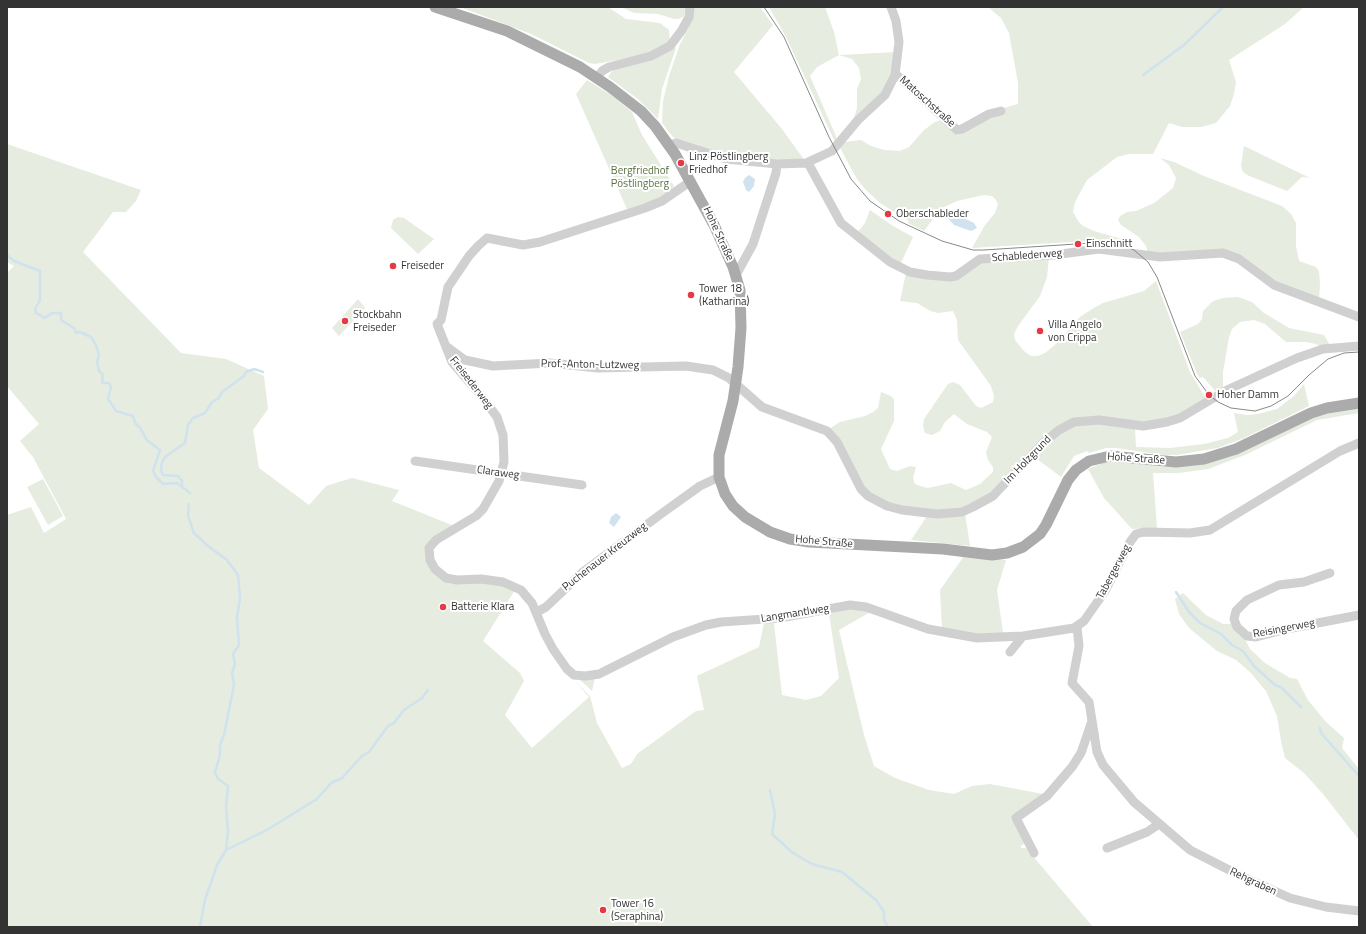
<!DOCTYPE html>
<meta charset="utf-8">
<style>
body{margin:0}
#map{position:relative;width:1366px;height:934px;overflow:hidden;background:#fff;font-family:"Titillium Web",sans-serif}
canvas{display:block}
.frame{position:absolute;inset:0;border:8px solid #333;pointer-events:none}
</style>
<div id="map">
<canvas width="1366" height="934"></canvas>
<div class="frame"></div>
</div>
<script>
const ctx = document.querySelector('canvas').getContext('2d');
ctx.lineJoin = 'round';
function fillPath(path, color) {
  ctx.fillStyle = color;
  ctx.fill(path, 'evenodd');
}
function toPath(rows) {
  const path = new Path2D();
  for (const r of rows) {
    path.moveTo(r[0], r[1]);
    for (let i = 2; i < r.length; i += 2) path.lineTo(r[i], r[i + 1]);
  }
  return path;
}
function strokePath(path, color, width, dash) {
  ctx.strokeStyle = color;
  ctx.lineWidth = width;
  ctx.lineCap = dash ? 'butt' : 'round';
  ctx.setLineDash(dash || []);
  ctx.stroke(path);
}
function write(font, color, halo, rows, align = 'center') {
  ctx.font = font + ' "Titillium Web",sans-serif';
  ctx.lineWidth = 4;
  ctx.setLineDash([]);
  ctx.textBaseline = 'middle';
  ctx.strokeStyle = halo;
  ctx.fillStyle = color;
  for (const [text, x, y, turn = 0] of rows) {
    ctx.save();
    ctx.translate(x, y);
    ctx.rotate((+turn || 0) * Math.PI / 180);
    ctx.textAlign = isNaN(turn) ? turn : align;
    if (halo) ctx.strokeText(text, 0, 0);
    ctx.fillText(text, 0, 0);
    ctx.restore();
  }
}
fillPath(toPath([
 [460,7,608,7,626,19,660,23,669,30,670,42,652,52,629,58,595,64,589,63,531,34],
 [621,7,686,7,684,16,679,19,674,19,658,14,634,13],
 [693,7,760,7,773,25,734,72,782,129,805,161,736,158,677,140,673,137,662,123,663,101,669,76,680,44,688,29],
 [769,7,825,7,834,32,839,55,896,52,895,64,885,89,853,121,857,108,857,89,861,79,859,68,852,59,839,55,817,67,810,76,838,141,836,144,786,37],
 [988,7,1304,7,1285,24,1229,60,1236,82,1234,94,1230,106,1216,123,1201,127,1182,127,1169,123,1153,154,1129,154,1117,157,1087,180,1075,202,1073,212,1078,221,1083,226,1094,231,1125,240,1131,245,1116,240,1105,240,972,248,985,225,995,213,998,204,996,200,992,196,984,195,957,201,940,209,924,231,908,223,909,221,880,203,865,189,857,179,840,148,845,142,861,140,871,146,884,150,900,151,909,147,924,130,935,122,943,120,959,136,958,127,989,112,1018,104,1018,83,1009,33,1001,18],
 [675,47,676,48,662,89,658,119,638,99,608,77,612,71],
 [587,80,614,97,632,112,642,135,674,186,671,191,646,204,627,209,576,94],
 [7,144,141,190,136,201,126,212,113,212,83,252,181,353,226,359,264,376,268,409,253,430,259,468,309,505,326,486,352,478,399,490,392,501,454,526,425,550,426,561,441,579,451,584,488,581,515,590,483,641,520,673,524,681,505,715,532,748,589,697,576,682,590,696,597,723,622,768,631,764,637,754,696,711,704,710,697,676,759,647,764,623,774,623,782,695,806,700,821,696,839,678,829,614,859,607,872,611,839,630,864,735,874,766,895,778,929,790,954,794,972,786,990,784,1043,794,1010,820,1015,819,1025,843,1021,846,1021,848,1026,848,1093,927,7,927,7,515,31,507,44,533,66,519,33,457,20,441,39,424,7,386,7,273,14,266,7,262],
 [1244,146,1310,178,1302,177,1287,191,1247,175,1243,172,1241,166],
 [1160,158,1174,162,1204,176,1282,206,1291,214,1296,223,1296,246,1299,261,1316,267,1319,271,1320,284,1319,299,1276,283,1239,257,1148,253,1146,246,1139,237,1121,225,1118,220,1120,216,1127,212,1136,211,1154,203,1173,188,1176,178,1169,165],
 [870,210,893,226,913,237,900,265,856,234,865,223],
 [398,217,404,218,434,239,418,254,391,228,393,220],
 [1049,258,1047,277,1040,296,1018,326,1014,334,1015,340,1024,351,1031,356,1038,356,1045,353,1055,345,1080,317,1092,309,1103,303,1144,291,1156,281,1190,372,1207,400,1194,409,1158,422,1077,419,994,493,971,506,946,512,896,507,868,493,829,429,840,422,865,416,873,412,878,408,881,392,891,396,894,399,894,421,881,449,890,469,897,471,910,466,916,467,913,478,915,484,920,486,928,488,951,483,966,490,980,484,993,472,993,467,988,460,986,452,992,437,987,432,967,424,954,414,945,422,940,431,932,435,925,433,923,426,924,419,948,384,953,382,960,385,976,406,981,408,993,402,994,396,991,386,958,340,957,320,953,311,938,313,930,311,917,303,900,301,906,273,942,280,977,263],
 [1238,297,1252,302,1264,313,1289,328,1324,335,1330,345,1321,347,1316,344,1306,342,1286,342,1265,324,1254,320,1240,322,1232,329,1229,337,1223,372,1223,390,1217,393,1203,377,1200,378,1197,374,1180,332,1198,324,1202,319,1203,311,1213,301,1223,298],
 [358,299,365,308,339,336,332,328],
 [1304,384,1309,406,1244,438,1218,448,1177,455,1163,455,1116,448,1106,448,1089,453,1087,451,1074,456,1061,477,1033,456,1040,447,1078,422,1135,428,1136,447,1170,448,1204,444,1228,438,1238,432,1234,413,1247,415,1258,414,1277,409,1294,396],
 [1359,408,1359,413,1317,420,1245,455,1208,469,1179,473,1153,473,1157,528,1132,529,1104,498,1088,469,1108,461,1167,467,1200,465,1236,454,1294,425,1326,413],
 [43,479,63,516,48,525,27,487],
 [965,513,970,546,911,540,927,516],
 [964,556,1006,560,997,590,1003,633,975,634,942,628,940,590],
 [1183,593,1206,615,1223,624,1232,624,1239,635,1245,639,1250,649,1265,663,1290,678,1297,679,1308,700,1326,722,1344,738,1342,748,1359,769,1359,840,1323,794,1304,773,1285,758,1281,741,1277,716,1266,691,1250,672,1236,660,1217,651,1189,628,1179,614,1175,599],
 [595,678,592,691,580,680]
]), '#e6ecdf');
fillPath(toPath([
 [749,175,755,179,754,186,749,192,746,190,743,182,745,178],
 [951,212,974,223,977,228,971,231,954,225,947,217],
 [616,513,621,517,614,527,609,523,611,517]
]), '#cfe2ee');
strokePath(toPath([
 [1143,75,1184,45,1223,7],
 [7,255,14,261,40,271,40,300,35,309,36,313,45,318,52,313,61,313,61,320,74,328,76,333,80,332,91,337,96,345,99,355,97,362,99,371,103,375,102,383,109,383,111,387,108,399,116,411,133,416,135,423,140,428,147,440,160,450,153,471,156,477,163,484,177,483,190,493],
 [182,486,182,481,178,476,163,475,161,470,162,462,166,456,185,443,188,425,193,418,205,413,212,402,219,398,222,392,244,376,246,372,254,369,263,372],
 [189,504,188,516,194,533,208,546,227,560,238,575,240,598,237,617,239,645,233,654,235,664,232,673,234,685,224,735,220,745,220,755,215,772,218,779,228,786,226,806,228,831,226,850,217,865,205,900,200,927],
 [1176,592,1189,612,1200,623,1221,634,1232,645,1243,651,1254,666,1275,685,1281,687,1301,707],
 [1320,728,1321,733,1359,776],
 [770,790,775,814,772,834,793,853,812,864,842,872,876,900,884,912,884,920,888,927],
 [226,850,265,831,317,799,331,783,342,778,362,756,369,752,388,726,394,723,404,710,422,698,428,690]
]), '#cfe2ee', 2.5);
strokePath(toPath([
 [895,75,898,76,957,130,962,129,989,114,1001,111],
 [597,78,602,71,609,67,651,56,670,46,682,30,689,17,690,7],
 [669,145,676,143,726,159,777,164,806,163,832,151,858,120,885,95,895,75,899,42,896,21,891,7],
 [808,163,841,223,890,262,910,272,927,275,950,277,956,276,980,259,1053,255,1099,249,1160,257,1223,253,1239,259,1274,285,1359,317],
 [691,181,662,201,645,208,540,242,523,245,487,238,478,246,469,256,448,287,441,320,437,324,452,362,483,398,497,417,503,435,504,462,499,481,483,509,476,516,436,540,429,548,430,560,435,569,446,578,457,580,481,579,503,582,521,590,532,603,545,634,553,649,567,669,574,675,585,676,599,674,673,637,706,625,721,622,780,618,850,605,866,607,928,629,977,638,1023,636,1074,628,1084,621,1105,591,1130,542,1136,534,1144,532,1190,533,1210,530,1340,451,1359,443],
 [736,275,753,244,776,173,777,164],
 [446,346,465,360,493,366,550,363,598,368,686,366,713,370,729,378,762,407,827,431,837,442,861,489,868,496,887,506,902,510,937,514,962,512,973,507,993,496,1043,443,1059,430,1074,422,1099,420,1143,426,1167,422,1180,418,1227,390,1297,358,1323,349,1359,346],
 [415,461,582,485],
 [1330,573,1304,582,1279,585,1247,600,1236,611,1234,619,1237,627,1247,636,1256,637,1287,629,1359,615],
 [537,612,546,607,584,571,661,514,700,486,719,477],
 [1077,627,1079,646,1072,683,1089,702,1097,752,1103,765,1134,802,1190,850,1239,875,1290,898,1326,907,1359,911],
 [1010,652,1023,636],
 [1107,848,1147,832,1159,824],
 [1034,853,1016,818,1047,796,1072,767,1081,753,1092,721]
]), '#d0d0d0', 9);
strokePath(toPath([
 [435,7,507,31,580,67,610,87,641,111,655,126,675,154,714,225,733,267,740,290,741,328,738,367,733,401,719,455,719,477,725,494,733,506,745,517,770,532,790,539,809,542,943,549,992,555,1007,553,1023,547,1040,534,1046,525,1068,480,1076,470,1089,461,1110,456,1176,462,1204,459,1236,449,1311,413,1327,408,1359,403]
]), '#ababab', 11);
strokePath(toPath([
 [764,7,784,37,829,137,851,179,870,201,899,221,942,241,973,250,984,250,1107,242,1121,244,1134,250,1148,262,1157,277,1195,376,1209,395,1218,402,1231,408,1255,411,1271,406,1288,396,1309,375,1328,359,1344,353,1359,352]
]), '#888', 1);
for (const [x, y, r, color] of [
 [681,163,4,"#e63946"],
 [888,214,4,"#e63946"],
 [1078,244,4,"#e63946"],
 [393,266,4,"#e63946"],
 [691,295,4,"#e63946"],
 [345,321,4,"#e63946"],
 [1040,331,4,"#e63946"],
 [1209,395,4,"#e63946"],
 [443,607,4,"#e63946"],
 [603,910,4,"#e63946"]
]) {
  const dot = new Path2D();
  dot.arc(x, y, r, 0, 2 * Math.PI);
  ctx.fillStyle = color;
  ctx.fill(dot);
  strokePath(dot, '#fff', 1.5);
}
write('11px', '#333', '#fff', [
 ["Matoschstraße",927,102,42],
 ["Hohe Straße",718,234,65],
 ["Schablederweg",1027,256,-4],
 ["Prof.-Anton-Lutzweg",590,365,1],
 ["Freisederweg",471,383,52],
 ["Hohe Straße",1136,459,4],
 ["Im Holzgrund",1028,460,-46],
 ["Claraweg",498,473,8],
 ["Hohe Straße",824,542,5],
 ["Puchenauer Kreuzweg",605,557,-38],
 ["Tabergerweg",1114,572,-62],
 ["Langmantlweg",795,614,-9],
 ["Reisingerweg",1284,629,-11],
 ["Rehgraben",1253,882,25]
]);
write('11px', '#333', '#fff', [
 ["Linz Pöstlingberg",689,157],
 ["Friedhof",689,170],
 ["Oberschableder",896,214],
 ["Einschnitt",1086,244],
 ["Freiseder",401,266],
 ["Tower 18",699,289],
 ["(Katharina)",699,302],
 ["Stockbahn",353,315],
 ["Freiseder",353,328],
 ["Villa Angelo",1048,325],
 ["von Crippa",1048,338],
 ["Hoher Damm",1217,395],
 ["Batterie Klara",451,607],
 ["Tower 16",611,904],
 ["(Seraphina)",611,917]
], 'left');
write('11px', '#56703f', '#fff', [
 ["Bergfriedhof",640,171],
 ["Pöstlingberg",640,184]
]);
</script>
